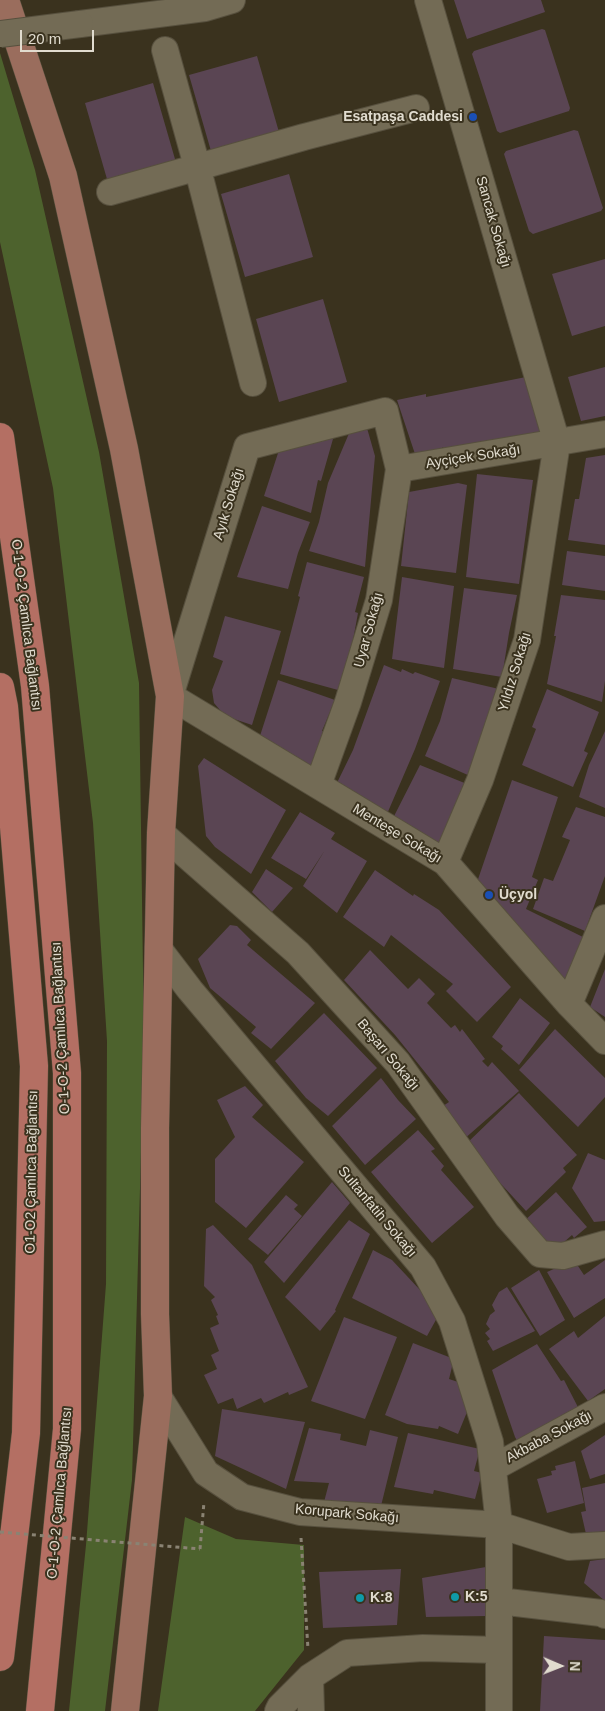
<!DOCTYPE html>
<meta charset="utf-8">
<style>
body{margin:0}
#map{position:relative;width:605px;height:1711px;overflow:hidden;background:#3a321e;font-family:Arial,sans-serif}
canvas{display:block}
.north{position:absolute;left:535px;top:1641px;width:50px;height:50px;-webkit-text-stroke:4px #3a321e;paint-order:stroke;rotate:91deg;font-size:14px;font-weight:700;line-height:20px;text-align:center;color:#e1dccf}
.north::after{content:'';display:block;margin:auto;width:18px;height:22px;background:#e1dccf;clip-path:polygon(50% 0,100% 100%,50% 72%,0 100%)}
.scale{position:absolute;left:20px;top:30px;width:74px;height:22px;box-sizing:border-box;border:2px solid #e1dccf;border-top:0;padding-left:6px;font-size:15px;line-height:18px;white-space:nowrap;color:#e1dccf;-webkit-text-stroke:4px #3a321e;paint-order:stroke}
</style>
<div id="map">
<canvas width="605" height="1711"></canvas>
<div class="north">N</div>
<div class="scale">20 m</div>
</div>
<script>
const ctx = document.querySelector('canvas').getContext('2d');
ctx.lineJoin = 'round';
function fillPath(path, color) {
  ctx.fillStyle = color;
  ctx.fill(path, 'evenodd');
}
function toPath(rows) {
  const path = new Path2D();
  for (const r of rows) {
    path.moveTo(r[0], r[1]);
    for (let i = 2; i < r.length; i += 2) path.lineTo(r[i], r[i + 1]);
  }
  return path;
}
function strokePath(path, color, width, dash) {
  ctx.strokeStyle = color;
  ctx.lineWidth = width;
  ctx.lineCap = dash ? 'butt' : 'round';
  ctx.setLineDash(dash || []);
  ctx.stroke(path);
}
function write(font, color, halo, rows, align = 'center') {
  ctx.font = font + ' Arial,sans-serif';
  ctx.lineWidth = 4;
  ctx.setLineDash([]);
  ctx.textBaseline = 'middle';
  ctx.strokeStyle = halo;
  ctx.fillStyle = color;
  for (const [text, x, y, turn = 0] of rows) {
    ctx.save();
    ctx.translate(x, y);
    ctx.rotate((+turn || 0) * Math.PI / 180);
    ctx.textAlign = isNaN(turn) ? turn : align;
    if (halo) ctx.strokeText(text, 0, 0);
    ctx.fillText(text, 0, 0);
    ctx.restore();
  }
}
fillPath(toPath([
 [0,53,35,170,99,452,139,683,144,1043,132,1480,105,1711,69,1711,86,1545,106,1284,107,1041,93,823,53,488,0,242],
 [185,1517,236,1539,304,1545,304,1650,255,1711,158,1711]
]), '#4d622d');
fillPath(toPath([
 [454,0,541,0,545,12,467,39],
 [542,29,545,30,570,108,569,111,500,133,497,131,472,54,474,51],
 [257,56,281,139,213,158,189,75],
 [153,83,177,166,109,186,85,103],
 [574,130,578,131,603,208,601,211,533,234,529,231,504,154,506,151],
 [289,174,313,257,245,277,221,194],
 [605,259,605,326,572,336,552,274],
 [323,299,347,382,279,402,256,319],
 [605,367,605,416,581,421,568,377],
 [526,377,541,433,452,452,442,447,445,451,416,457,397,400,426,394,426,397],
 [367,428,375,456,365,567,309,551,319,522,328,483,350,431],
 [328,437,333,439,321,481,318,480,311,513,264,496,280,447],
 [605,455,605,545,568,540,575,499,579,499,586,458],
 [477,474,533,480,519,584,466,577],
 [458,483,467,485,456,573,401,566,409,492],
 [262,506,310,522,298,553,288,589,237,577],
 [567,551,605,556,605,591,562,585],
 [307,562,364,577,355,612,358,613,351,651,338,690,280,674,300,597,298,596],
 [402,577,454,586,444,668,392,659],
 [464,588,517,595,509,633,502,677,453,669],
 [561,595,605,600,605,681,602,702,547,684,556,636,554,636],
 [225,616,281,631,252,725,225,716,214,703,212,690,223,661,213,657],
 [384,665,401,672,402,669,413,674,415,672,440,681,415,749,387,814,333,791,353,750],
 [452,678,499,689,470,776,425,756,440,721],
 [278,680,335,700,322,731,330,734,310,778,258,742],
 [547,689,599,712,584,751,588,753,573,787,522,765,536,729,532,727],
 [605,731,605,808,579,797,589,765],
 [204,758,286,810,251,874,215,847,206,836,198,766],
 [420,765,467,784,434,854,390,824],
 [512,780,558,797,532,877,538,880,526,909,585,938,563,989,475,888],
 [576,807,605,817,605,876,585,931,533,909,544,878,553,881,570,840,562,837],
 [300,812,335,833,331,839,367,861,337,913,303,886,325,850,306,879,271,858],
 [266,869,293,888,272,912,252,892],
 [375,870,413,896,414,894,439,910,511,987,477,1022,446,991,453,984,391,935,384,947,343,917],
 [230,925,237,926,251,940,247,945,315,1003,271,1049,251,1033,256,1027,210,988,198,959],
 [370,950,408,989,419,978,435,994,427,1003,451,1028,455,1025,460,1032,462,1029,485,1059,482,1061,488,1067,492,1062,519,1091,463,1140,437,1110,449,1102,395,1035,344,980],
 [605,969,605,1017,590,1007],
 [520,998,550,1023,519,1065,501,1049,503,1046,492,1037],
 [324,1013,377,1068,328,1116,306,1098,275,1061],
 [555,1029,605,1078,605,1097,578,1127,519,1070],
 [381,1078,398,1100,416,1119,365,1165,332,1126],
 [245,1086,263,1105,252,1117,304,1162,246,1228,215,1202,215,1159,235,1137,217,1100],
 [519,1093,577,1155,563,1168,566,1172,526,1211,465,1145],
 [418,1130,435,1149,431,1151,444,1166,441,1170,474,1207,432,1243,371,1172],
 [588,1153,605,1160,605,1221,594,1222,572,1188],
 [332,1182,350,1203,284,1283,264,1262],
 [556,1192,587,1227,574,1238,572,1235,554,1251,523,1222],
 [286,1195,298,1205,294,1209,302,1216,268,1255,248,1239],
 [349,1220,370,1234,335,1310,336,1311,320,1331,285,1297],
 [213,1225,252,1265,308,1387,289,1395,288,1392,264,1403,261,1398,237,1409,233,1398,218,1404,204,1375,217,1369,211,1355,219,1351,210,1328,219,1324,216,1316,218,1315,211,1300,215,1297,204,1286,206,1229],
 [373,1250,392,1260,435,1306,437,1318,427,1336,352,1298],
 [574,1260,584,1275,605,1260,605,1298,574,1318,547,1272],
 [539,1270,565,1320,540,1336,511,1288],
 [507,1287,535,1331,493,1351,487,1341,490,1339,485,1333,490,1329,486,1324,490,1315,495,1311,492,1305,499,1292],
 [605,1316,605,1389,588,1401,549,1349,574,1331,578,1338],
 [344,1317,397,1337,365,1419,311,1401],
 [413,1343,454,1359,449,1379,458,1382,467,1412,458,1434,439,1426,438,1429,407,1424,385,1415],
 [537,1344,561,1381,564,1380,580,1411,520,1446,515,1437,492,1370],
 [222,1409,305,1422,286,1489,215,1456],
 [309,1428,341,1434,340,1440,366,1446,370,1430,398,1437,379,1514,324,1502,329,1483,294,1481],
 [408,1433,480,1449,474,1471,482,1473,475,1499,434,1490,433,1494,394,1487],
 [605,1435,605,1474,590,1479,581,1451],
 [575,1461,584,1503,547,1513,537,1479,552,1475,551,1471,556,1470,555,1466],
 [605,1483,605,1531,586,1534,581,1512,586,1511,582,1488],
 [605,1559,605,1601,584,1583,590,1561],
 [486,1567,487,1616,426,1617,422,1578],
 [401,1569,397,1625,323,1628,319,1572],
 [544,1636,605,1640,605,1711,540,1711]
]), '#5a4553');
const minor = toPath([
 [428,0,557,443,527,640,480,780,445,862],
 [80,24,205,8,232,0],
 [165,50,197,166,253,383],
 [110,192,304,137,416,108],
 [605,434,399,469,385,411,247,447,170,696,445,862,569,1004,605,1041],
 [318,785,348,702,379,600,399,469],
 [161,833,298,953,398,1063,507,1216,540,1254,563,1256,605,1244],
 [158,948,190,990,423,1267,452,1321,490,1442,499,1525,499,1711],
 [569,1004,605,918],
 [158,1396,206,1473,242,1497,300,1512,499,1525,569,1547,605,1545],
 [493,1468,605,1407],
 [499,1601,601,1613,605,1615],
 [310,1677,311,1711],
 [278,1711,280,1707,310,1677,347,1653,423,1648,499,1650]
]);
const major = toPath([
 [5,0,63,176,124,449,170,696,161,833,155,1128,155,1314,158,1396,125,1711]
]);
const highway = toPath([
 [0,437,35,686,67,1073,67,1429,40,1711],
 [0,687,4,707,34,1066,26,1433,0,1657]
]);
strokePath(minor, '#57503e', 28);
strokePath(major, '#57503e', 29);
strokePath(highway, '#57503e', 29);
strokePath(toPath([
 [301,1538,308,1649],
 [200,1549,204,1502]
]), '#8a8373', 3, [4, 4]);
strokePath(minor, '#736b55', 26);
strokePath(major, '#9a6d5d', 28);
strokePath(highway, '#b46f63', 28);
const minorBridge = toPath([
 [0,34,80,24]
]);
strokePath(minorBridge, '#57503e', 28, []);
strokePath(toPath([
 [0,1532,200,1549]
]), '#8a8373', 3, [4, 4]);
strokePath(minorBridge, '#736b55', 26);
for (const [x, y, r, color] of [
 [473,117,5,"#1a4fb4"],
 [489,895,5,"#1a4fb4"],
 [455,1597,5,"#0f9aa8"],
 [360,1598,5,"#0f9aa8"]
]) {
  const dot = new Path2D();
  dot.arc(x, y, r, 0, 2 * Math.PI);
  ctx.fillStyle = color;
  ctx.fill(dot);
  strokePath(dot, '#3a321e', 2);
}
write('bold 14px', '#e1dccf', '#3a321e', [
 ["Esatpaşa Caddesi",463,117,"right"],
 ["Üçyol",499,895],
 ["K:5",465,1597],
 ["K:8",370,1598]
], 'left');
write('14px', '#e1dccf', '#3a321e', [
 ["Sancak Sokağı",493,222,74],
 ["Ayçiçek Sokağı",473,457,-9],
 ["Ayık Sokağı",229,504,-73],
 ["O-1-O-2 Çamlıca Bağlantısı",26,625,83],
 ["Uyar Sokağı",369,630,-75],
 ["Yıldız Sokağı",515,672,-73],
 ["Menteşe Sokağı",397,834,31],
 ["O-1-O-2 Çamlıca Bağlantısı",61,1028,-93],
 ["Başarı Sokağı",388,1055,50],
 ["O1-O2 Çamlıca Bağlantısı",32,1172,-89],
 ["Sultanfatih Sokağı",377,1212,50],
 ["Akbaba Sokağı",549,1437,-28],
 ["O-1-O-2 Çamlıca Bağlantısı",60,1493,-85],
 ["Korupark Sokağı",347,1514,5]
]);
</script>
